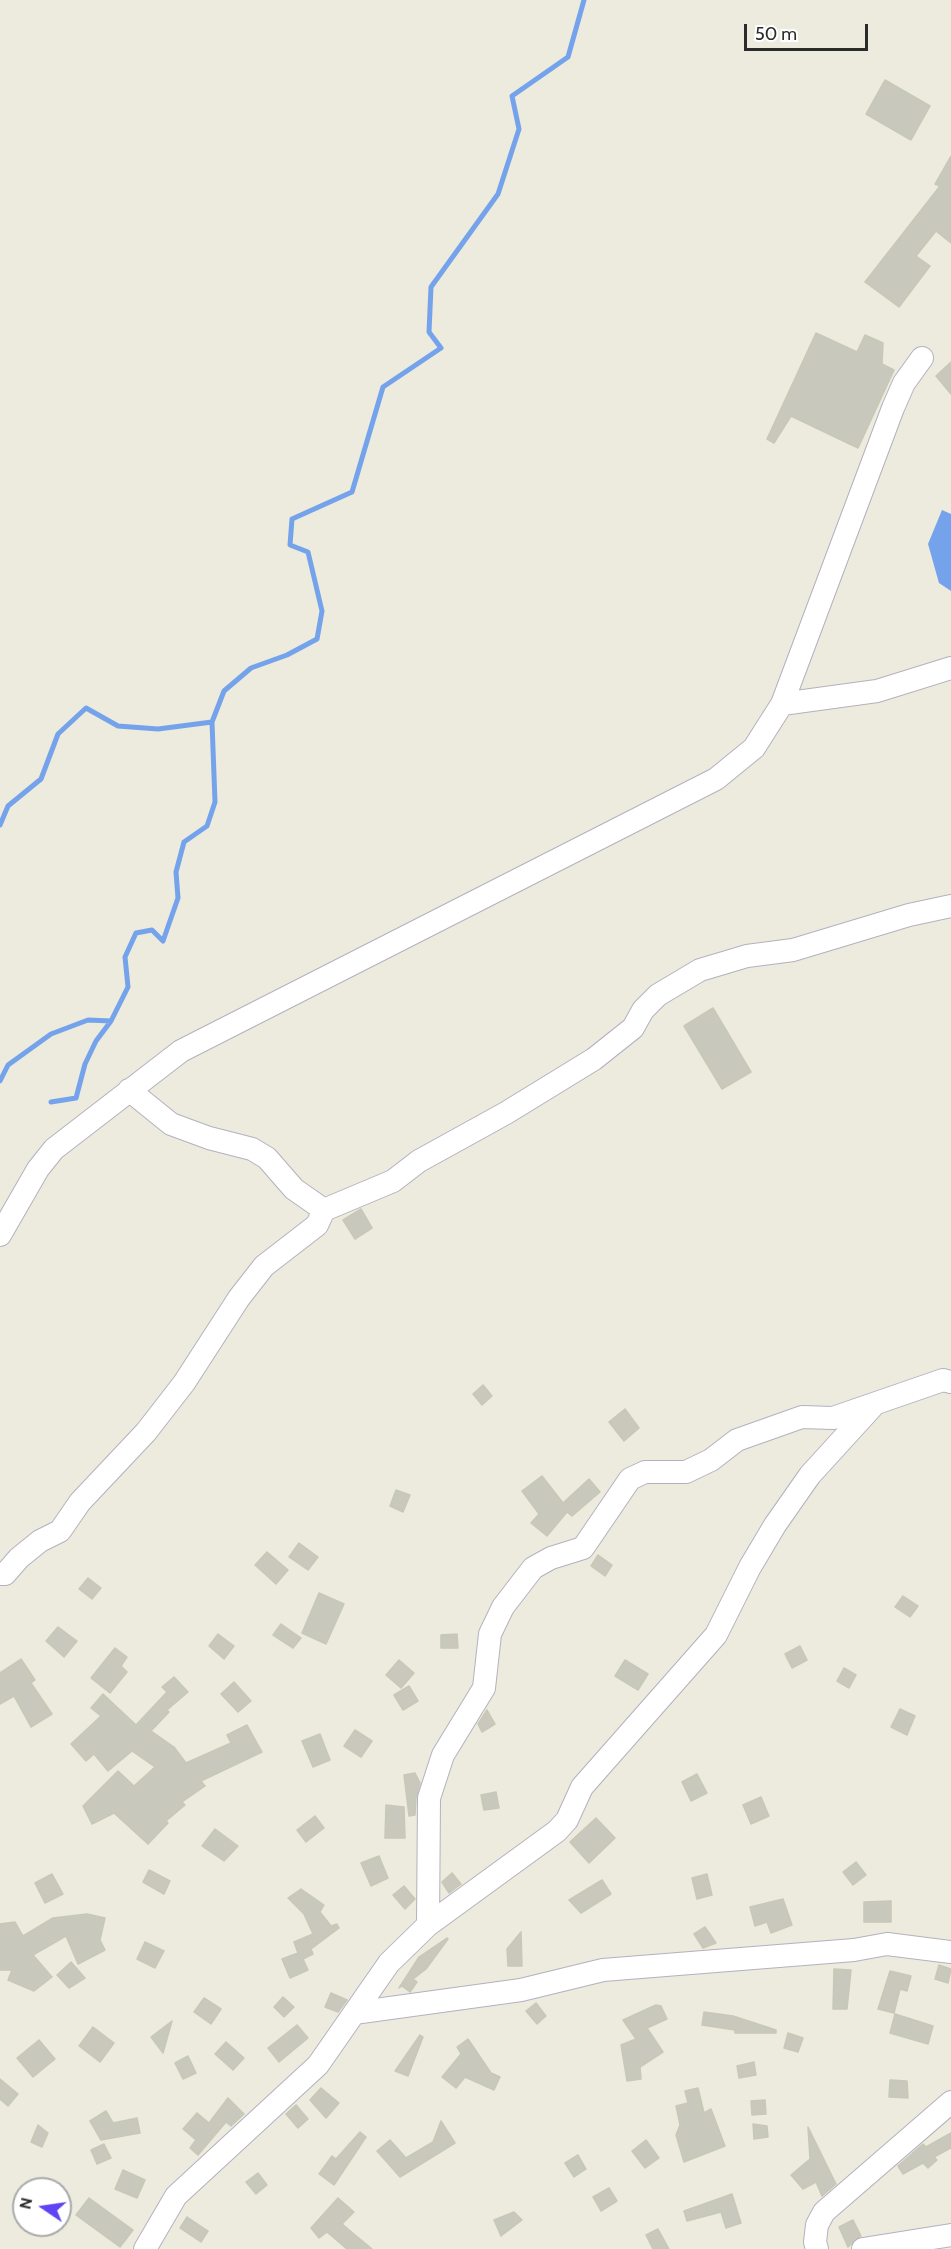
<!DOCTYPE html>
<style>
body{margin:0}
#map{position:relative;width:951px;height:2249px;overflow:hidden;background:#ecebde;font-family:Cabin,sans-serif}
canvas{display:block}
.north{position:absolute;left:12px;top:2177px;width:60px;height:60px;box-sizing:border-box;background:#fff;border:2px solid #aaa;border-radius:50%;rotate:283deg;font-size:16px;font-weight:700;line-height:24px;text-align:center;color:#2b2b2b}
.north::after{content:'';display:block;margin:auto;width:21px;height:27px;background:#5e44f4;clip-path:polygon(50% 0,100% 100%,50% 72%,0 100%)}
.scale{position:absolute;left:744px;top:24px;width:124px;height:27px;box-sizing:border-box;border:3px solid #2b2b2b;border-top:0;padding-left:8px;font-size:18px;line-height:21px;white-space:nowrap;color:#2b2b2b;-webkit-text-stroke:4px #fff;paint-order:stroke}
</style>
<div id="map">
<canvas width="951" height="2249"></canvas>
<div class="north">N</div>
<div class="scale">50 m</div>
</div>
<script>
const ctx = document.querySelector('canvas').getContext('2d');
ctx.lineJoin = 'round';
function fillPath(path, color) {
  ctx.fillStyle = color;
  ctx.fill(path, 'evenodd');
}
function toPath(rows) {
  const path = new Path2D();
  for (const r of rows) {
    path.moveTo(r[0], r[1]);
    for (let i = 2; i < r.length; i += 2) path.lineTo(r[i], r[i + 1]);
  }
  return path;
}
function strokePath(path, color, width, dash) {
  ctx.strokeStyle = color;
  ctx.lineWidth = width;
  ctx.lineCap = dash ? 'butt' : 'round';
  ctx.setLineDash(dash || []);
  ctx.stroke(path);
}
fillPath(toPath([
 [942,510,951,514,951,591,939,583,928,544]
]), '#75a3eb');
strokePath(toPath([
 [0,825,8,806,41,779,58,734,86,708,118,726,158,729,212,722],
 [0,1081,8,1065,51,1034,88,1020,111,1021,128,987,125,957,136,933,152,930,163,941,178,898,176,872,184,842,207,826,215,802,212,722,224,691,251,668,287,655,317,639,322,611,308,552,290,545,292,519,352,492,383,387,441,348,429,332,431,287,498,194,519,129,512,96,568,57,584,0],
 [51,1102,76,1098,85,1064,96,1041,111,1021]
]), '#75a3eb', 5);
const building = toPath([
 [885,80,930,106,911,140,866,114,885,80],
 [951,156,951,243,936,231,916,256,930,266,899,307,865,282,940,186,935,184,951,156],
 [816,333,857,352,865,335,883,343,882,364,894,370,858,448,791,416,774,443,767,439,816,333],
 [951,362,951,394,936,376,951,362],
 [713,1008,751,1072,722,1089,684,1026,713,1008],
 [361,1209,372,1228,355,1239,343,1220,361,1209],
 [483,1385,492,1396,482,1405,473,1394,483,1385],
 [625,1409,639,1428,624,1441,609,1422,625,1409],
 [542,1476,563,1503,589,1479,600,1492,572,1516,567,1512,547,1536,531,1523,539,1514,522,1491,542,1476],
 [396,1490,410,1495,403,1512,390,1506,396,1490],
 [299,1543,318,1557,308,1570,289,1557,299,1543],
 [267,1552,288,1570,276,1584,255,1565,267,1552],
 [598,1555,612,1565,605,1576,591,1566,598,1555],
 [88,1578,101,1588,92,1599,79,1589,88,1578],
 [319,1593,344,1604,326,1644,302,1633,319,1593],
 [903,1596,918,1606,910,1617,895,1607,903,1596],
 [281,1624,301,1638,293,1648,273,1635,281,1624],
 [58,1627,77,1641,64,1657,46,1641,58,1627],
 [218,1634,234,1646,224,1659,209,1646,218,1634],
 [457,1634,458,1648,441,1648,441,1635,457,1634],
 [800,1646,807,1660,792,1668,785,1654,800,1646],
 [115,1648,127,1657,121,1666,127,1672,110,1693,91,1678,115,1648],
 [21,1659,35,1680,31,1683,52,1714,31,1727,14,1696,0,1704,0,1673,21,1659],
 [399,1660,414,1673,401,1688,386,1675,399,1660],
 [625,1660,648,1674,638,1690,615,1676,625,1660],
 [844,1668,856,1675,849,1688,837,1681,844,1668],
 [174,1677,188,1692,167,1710,169,1712,151,1731,174,1747,186,1763,231,1743,227,1735,247,1725,262,1752,201,1781,205,1786,182,1802,185,1805,166,1821,168,1823,148,1844,114,1813,92,1824,83,1806,118,1771,134,1786,155,1767,132,1751,108,1771,94,1754,86,1761,71,1744,101,1716,91,1708,103,1694,136,1725,167,1692,162,1687,174,1677],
 [234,1682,251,1701,238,1712,221,1694,234,1682],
 [409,1686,418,1701,403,1710,394,1695,409,1686],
 [900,1709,915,1716,907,1735,891,1727,900,1709],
 [487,1710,495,1724,482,1732,478,1724,487,1710],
 [355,1730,372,1741,361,1757,344,1746,355,1730],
 [320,1734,330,1760,313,1767,302,1741,320,1734],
 [415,1773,420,1783,416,1798,415,1815,409,1816,404,1775,415,1773],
 [697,1774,707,1793,691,1801,682,1782,697,1774],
 [496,1792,499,1808,484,1810,481,1795,496,1792],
 [761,1797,769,1816,751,1824,743,1805,761,1797],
 [386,1805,404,1807,405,1838,385,1838,386,1805],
 [315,1816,324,1828,306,1842,297,1830,315,1816],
 [596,1818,615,1838,589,1863,570,1842,596,1818],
 [215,1829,238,1846,224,1861,202,1846,215,1829],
 [379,1856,388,1878,371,1886,361,1863,379,1856],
 [856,1862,866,1875,853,1885,843,1872,856,1862],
 [149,1870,170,1881,164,1894,143,1882,149,1870],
 [452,1873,461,1884,449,1893,442,1882,452,1873],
 [52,1874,63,1894,45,1903,35,1883,52,1874],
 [707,1874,712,1895,697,1899,692,1878,707,1874],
 [602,1880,611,1894,581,1913,569,1900,602,1880],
 [404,1886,415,1899,405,1909,393,1895,404,1886],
 [301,1889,324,1905,320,1912,331,1926,337,1924,339,1928,311,1949,313,1954,303,1959,308,1970,290,1978,282,1959,298,1953,294,1942,313,1934,304,1914,288,1898,301,1889],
 [783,1899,792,1925,771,1933,767,1922,755,1926,750,1907,783,1899],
 [891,1901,891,1922,864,1922,864,1902,891,1901],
 [87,1914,105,1918,100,1940,105,1950,78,1964,66,1936,33,1955,52,1977,34,1991,8,1980,12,1970,0,1970,0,1924,15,1922,23,1936,53,1918,87,1914],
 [705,1927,716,1943,703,1948,694,1934,705,1927],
 [521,1932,522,1966,508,1966,507,1949,521,1932],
 [447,1938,448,1939,426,1969,413,1979,417,1982,410,1992,402,1986,399,1988,419,1957,447,1938],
 [145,1942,164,1951,155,1968,137,1959,145,1942],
 [71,1962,85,1978,69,1988,57,1975,71,1962],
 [939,1965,951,1969,948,1983,935,1979,939,1965],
 [834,1969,851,1970,847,2009,833,2009,834,1969],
 [890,1971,911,1976,907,1991,900,1989,894,2013,878,2009,890,1971],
 [331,1993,347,2000,338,2012,325,2007,331,1993],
 [283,1997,294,2007,284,2017,274,2007,283,1997],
 [204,1998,221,2009,211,2024,194,2012,204,1998],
 [536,2003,546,2016,537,2024,526,2011,536,2003],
 [656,2005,661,2006,667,2019,647,2028,663,2052,640,2067,641,2079,627,2081,621,2045,636,2039,623,2020,656,2005],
 [704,2012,733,2016,776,2030,776,2033,735,2033,735,2030,702,2025,704,2012],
 [895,2014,933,2026,928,2044,890,2033,895,2014],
 [172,2021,163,2053,151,2037,172,2021],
 [297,2025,308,2038,279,2062,268,2048,297,2025],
 [93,2027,114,2043,100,2062,79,2046,93,2027],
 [788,2033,803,2038,798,2052,784,2048,788,2033],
 [420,2035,423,2037,408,2076,395,2071,420,2035],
 [468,2039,491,2073,500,2077,494,2090,465,2077,456,2088,442,2077,461,2054,457,2047,468,2039],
 [39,2040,55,2059,33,2077,17,2058,39,2040],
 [226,2042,244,2058,233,2070,215,2054,226,2042],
 [188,2056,196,2073,183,2079,175,2063,188,2056],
 [754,2062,756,2075,739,2078,737,2066,754,2062],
 [0,2079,18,2094,8,2106,0,2099,0,2079],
 [890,2080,907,2081,908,2098,889,2097,890,2080],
 [321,2088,339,2103,326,2118,310,2100,321,2088],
 [698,2088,704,2113,711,2109,725,2146,684,2162,676,2135,680,2125,676,2106,688,2103,685,2091,698,2088],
 [228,2098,244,2114,231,2126,226,2122,198,2155,190,2148,196,2140,183,2129,197,2113,209,2123,228,2098],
 [765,2100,766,2114,752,2115,751,2101,765,2100],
 [296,2105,308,2119,298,2128,286,2114,296,2105],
 [106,2111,113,2123,137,2118,140,2133,101,2140,90,2121,106,2111],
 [441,2121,455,2143,400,2177,377,2151,390,2140,406,2158,433,2142,441,2121],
 [753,2124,767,2126,768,2137,754,2139,753,2124],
 [38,2125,48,2133,42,2147,31,2142,38,2125],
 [808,2127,836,2184,822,2196,816,2182,803,2189,791,2175,810,2159,808,2127],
 [360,2132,366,2137,334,2185,319,2174,332,2156,336,2159,360,2132],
 [951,2133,951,2148,934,2157,937,2160,928,2168,923,2163,903,2174,898,2166,923,2144,926,2147,951,2133],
 [646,2140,659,2158,645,2168,632,2151,646,2140],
 [104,2144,111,2158,97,2164,91,2150,104,2144],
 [578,2155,586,2169,574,2177,565,2163,578,2155],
 [123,2170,145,2180,137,2198,115,2189,123,2170],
 [258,2173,267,2185,256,2194,246,2182,258,2173],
 [609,2188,617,2201,601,2211,593,2197,609,2188],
 [732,2194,741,2223,726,2228,721,2212,687,2221,684,2211,732,2194],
 [89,2198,133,2230,120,2247,76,2215,89,2198],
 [338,2198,354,2212,342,2224,372,2249,347,2249,327,2232,319,2238,311,2228,338,2198],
 [514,2212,522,2220,501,2236,494,2220,514,2212],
 [187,2217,208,2231,201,2242,180,2228,187,2217],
 [853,2220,861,2236,848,2247,839,2227,853,2220],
 [658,2229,669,2249,653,2249,646,2235,658,2229]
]);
fillPath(building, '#c8c8bc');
strokePath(building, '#c8c8b7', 1.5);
const minor = toPath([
 [782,704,877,691,951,668],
 [324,1210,393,1181,419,1161,506,1113,594,1059,633,1028,643,1010,658,995,700,970,747,956,793,950,909,915,951,906],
 [0,1235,38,1169,54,1149,181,1051,716,779,754,748,782,704,893,408,904,383,922,358],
 [0,1574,5,1574,19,1558,40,1541,60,1531,80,1502,146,1432,184,1383,239,1298,264,1266,317,1225,324,1210,294,1189,267,1158,252,1149,209,1138,171,1124,129,1090],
 [428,1925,429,1798,443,1755,484,1688,490,1634,503,1607,533,1568,551,1558,583,1548,630,1479,645,1472,686,1472,711,1460,737,1440,802,1417,833,1418,943,1380,951,1382],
 [354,2013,521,1990,603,1970,854,1950,887,1944,951,1952],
 [145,2249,176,2196,318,2065,389,1963,428,1925,557,1831,567,1820,582,1787,716,1635,750,1567,775,1525,810,1475,872,1407],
 [817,2249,815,2242,817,2225,824,2212,951,2102],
 [863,2249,951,2235]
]);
strokePath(minor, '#b4b1be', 24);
strokePath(minor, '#fff', 22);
</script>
